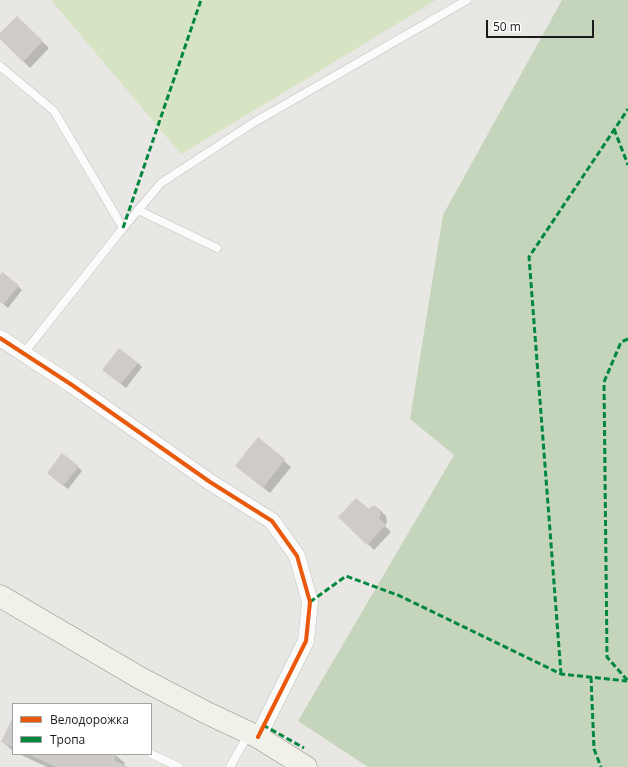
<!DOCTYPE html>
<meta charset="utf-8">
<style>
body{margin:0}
#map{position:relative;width:628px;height:767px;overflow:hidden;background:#e9e7e3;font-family:"Open Sans",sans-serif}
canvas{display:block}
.legend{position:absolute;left:12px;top:703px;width:140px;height:52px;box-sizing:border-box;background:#fff;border:1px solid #a4a4a4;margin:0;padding:5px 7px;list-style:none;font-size:12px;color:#1b1b1b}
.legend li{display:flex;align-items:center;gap:8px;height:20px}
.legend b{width:20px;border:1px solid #a4a4a4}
.scale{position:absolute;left:486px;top:20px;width:108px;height:18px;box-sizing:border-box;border:2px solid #1b1b1b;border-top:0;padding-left:5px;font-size:12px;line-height:14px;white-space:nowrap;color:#1b1b1b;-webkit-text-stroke:3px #fff;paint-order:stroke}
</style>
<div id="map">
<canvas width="628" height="767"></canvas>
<ul class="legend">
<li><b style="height:5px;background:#e8590c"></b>Велодорожка</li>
<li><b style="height:5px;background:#00873e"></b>Тропа</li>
</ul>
<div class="scale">50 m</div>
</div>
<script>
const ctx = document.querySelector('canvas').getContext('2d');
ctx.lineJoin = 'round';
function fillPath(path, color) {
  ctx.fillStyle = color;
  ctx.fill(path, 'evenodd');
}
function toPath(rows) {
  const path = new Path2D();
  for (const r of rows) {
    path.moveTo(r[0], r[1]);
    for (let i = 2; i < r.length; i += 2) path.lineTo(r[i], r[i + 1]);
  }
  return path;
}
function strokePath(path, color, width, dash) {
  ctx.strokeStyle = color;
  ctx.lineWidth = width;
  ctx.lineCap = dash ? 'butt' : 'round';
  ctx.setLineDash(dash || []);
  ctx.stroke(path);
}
fillPath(toPath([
 [51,0,436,0,293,87,181,154]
]), '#d7e4c4');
fillPath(toPath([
 [562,0,628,0,628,767,368,767,298,721,454,455,410,419,443,215]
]), '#c5d5bb');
fillPath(toPath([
 [17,17,49,48,30,68,0,38,0,35],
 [0,276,18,286,22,290,8,308,0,301],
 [138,363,142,367,126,388,108,374],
 [258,439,291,467,270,493,236,466],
 [78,467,82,471,68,489,52,477],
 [379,509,386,516,387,521,385,526,391,532,374,550,339,517],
 [13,719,13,751,3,742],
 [19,754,114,754,125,763,124,766,126,767,47,767]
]), '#0003');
fillPath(toPath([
 [17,16,43,41,23,62,0,39,0,33],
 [2,272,19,285,4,304,0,302,0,275],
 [119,348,138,363,121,384,102,370],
 [258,437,285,459,263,488,235,466],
 [62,453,79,466,63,486,47,473],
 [356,498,369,509,372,506,376,506,379,509,381,514,379,518,386,525,367,545,338,517],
 [13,717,13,747,1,742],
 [28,754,117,754,114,760,128,767,56,767]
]), '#cecbc8');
const service = toPath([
 [0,66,54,111,123,228],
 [138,210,217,248],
 [24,353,123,228,161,183,253,123,467,0],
 [151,754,179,767],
 [230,767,249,733]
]);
const minor = toPath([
 [0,338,72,385,210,482,272,521,297,556,310,602,306,641,258,737]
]);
const secondary = toPath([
 [0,596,140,678,207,713,258,737,306,767]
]);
strokePath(service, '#c0bfbe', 9);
strokePath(minor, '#c0bfbe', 17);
strokePath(secondary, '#90907e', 23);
strokePath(service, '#fcfbfb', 8);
strokePath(minor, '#fcfbfb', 16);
strokePath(secondary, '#f1f1e9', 22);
strokePath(toPath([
 [614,129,628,165],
 [123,228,201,0],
 [628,339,621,342,604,382,607,657,628,681],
 [310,602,346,576,400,596,561,674,627,681],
 [561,674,529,257,628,109],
 [591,677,594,749,601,767],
 [263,725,304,748]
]), '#00873e', 3, [6, 3]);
strokePath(toPath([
 [0,338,72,385,210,482,272,521,297,556,310,602,306,641,258,737]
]), '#e8590c', 4);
</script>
